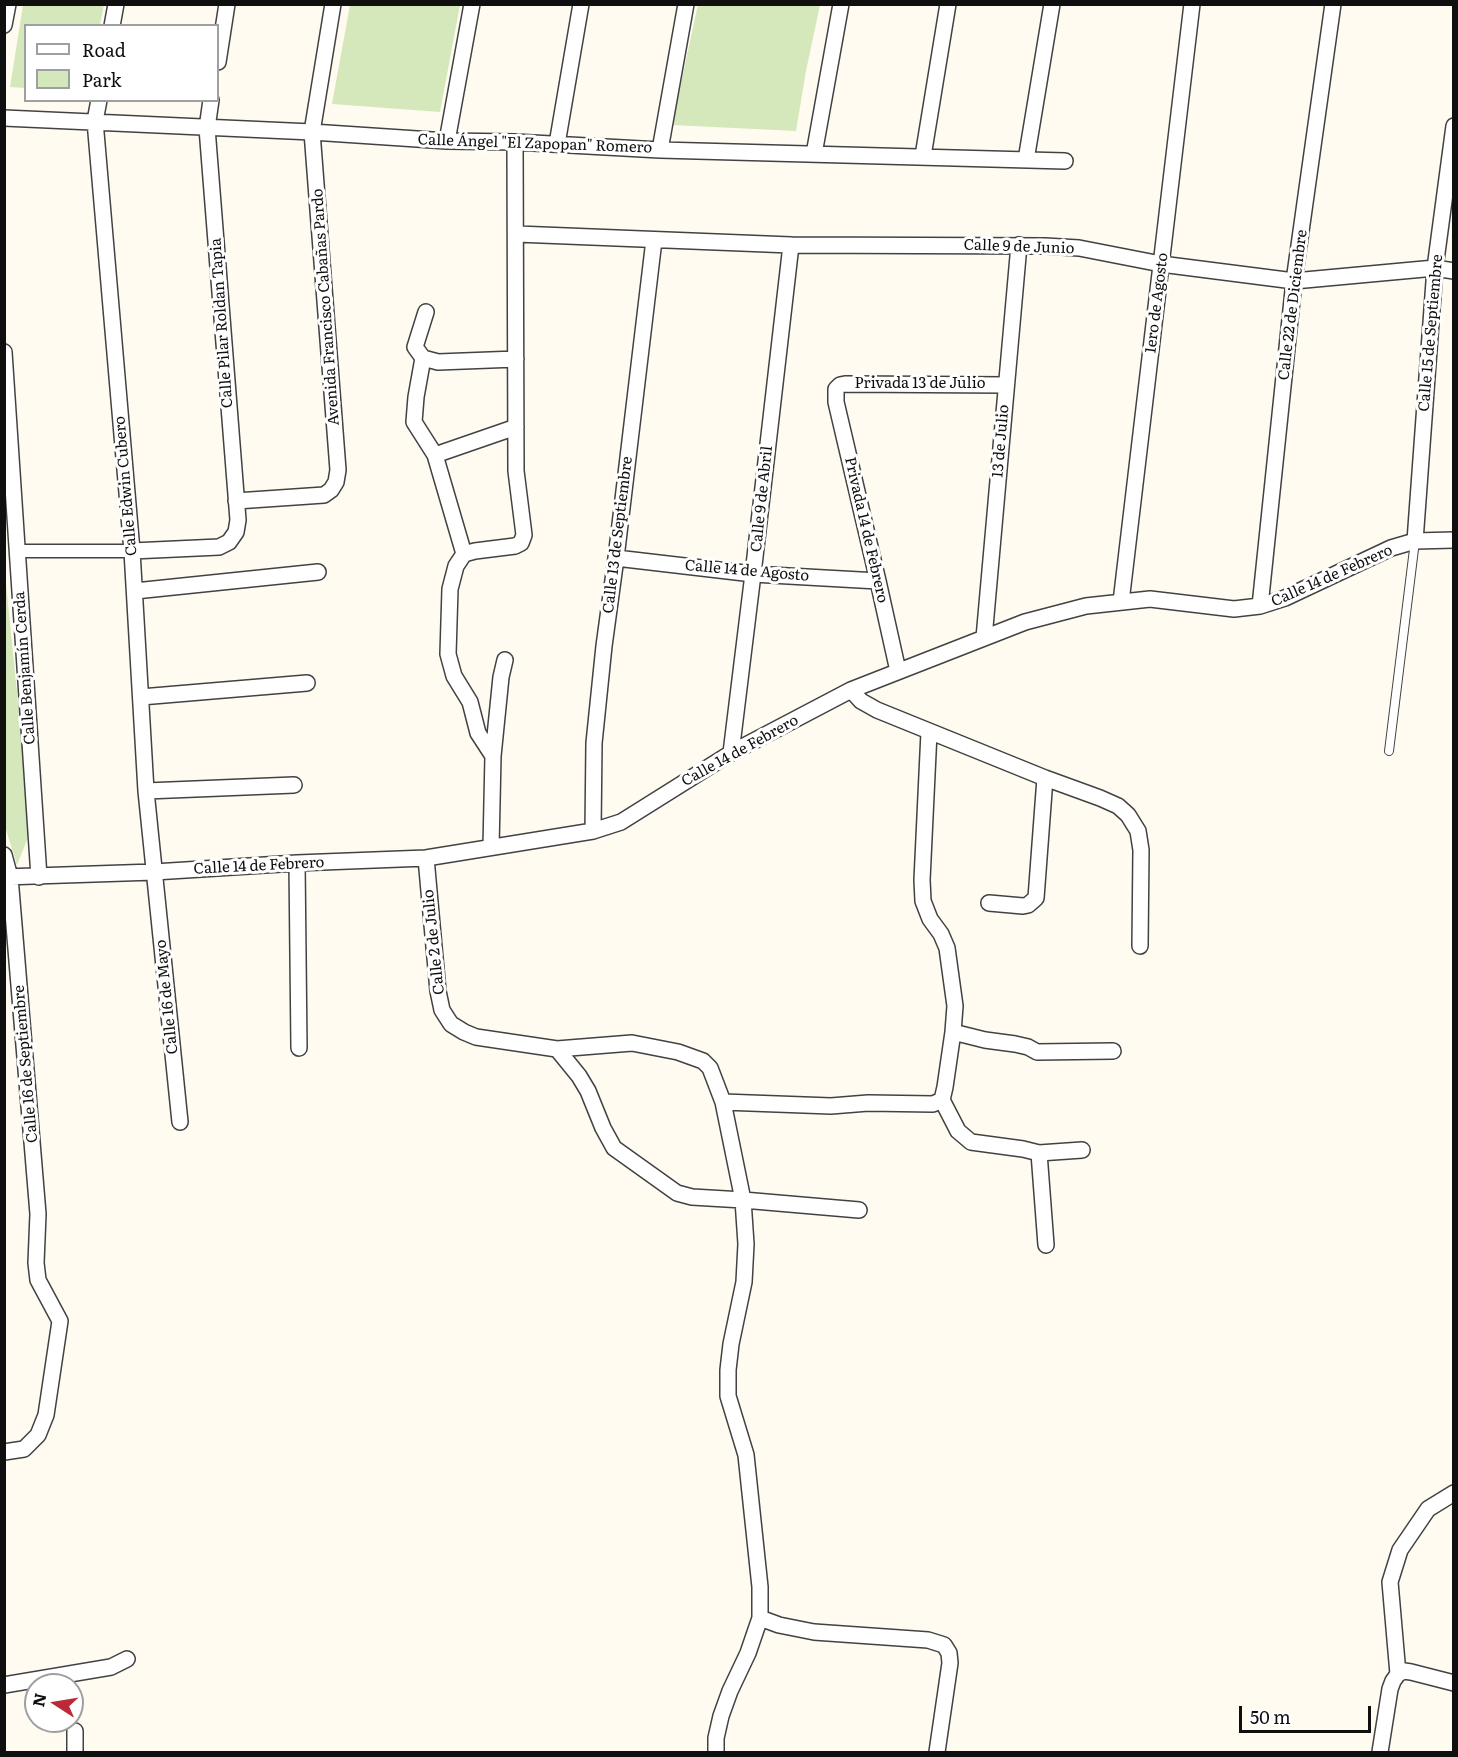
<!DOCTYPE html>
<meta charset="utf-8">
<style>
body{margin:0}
#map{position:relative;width:1458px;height:1757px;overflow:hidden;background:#fffbf1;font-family:Literata,serif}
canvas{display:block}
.frame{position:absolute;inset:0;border:6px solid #0f0f0f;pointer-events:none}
.legend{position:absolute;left:24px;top:24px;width:195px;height:78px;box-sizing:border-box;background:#fff;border:2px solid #9f9f9f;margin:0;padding:8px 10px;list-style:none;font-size:18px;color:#0f0f0f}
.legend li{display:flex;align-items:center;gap:12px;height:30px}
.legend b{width:30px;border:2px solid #9f9f9f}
.north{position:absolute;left:24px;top:1673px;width:60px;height:60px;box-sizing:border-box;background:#fff;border:2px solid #9f9f9f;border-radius:50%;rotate:282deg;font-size:16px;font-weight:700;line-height:24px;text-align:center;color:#0f0f0f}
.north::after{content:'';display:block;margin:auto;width:21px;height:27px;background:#bb2a36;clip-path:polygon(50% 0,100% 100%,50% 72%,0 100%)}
.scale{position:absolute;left:1239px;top:1706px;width:132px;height:27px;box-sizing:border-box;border:3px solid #0f0f0f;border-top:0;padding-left:8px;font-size:18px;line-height:21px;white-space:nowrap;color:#0f0f0f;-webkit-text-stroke:4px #fff;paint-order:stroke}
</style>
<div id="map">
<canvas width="1458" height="1757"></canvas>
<div class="frame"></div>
<ul class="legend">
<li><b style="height:8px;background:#fff"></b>Road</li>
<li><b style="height:16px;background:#d4e8bb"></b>Park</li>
</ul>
<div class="north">N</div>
<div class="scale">50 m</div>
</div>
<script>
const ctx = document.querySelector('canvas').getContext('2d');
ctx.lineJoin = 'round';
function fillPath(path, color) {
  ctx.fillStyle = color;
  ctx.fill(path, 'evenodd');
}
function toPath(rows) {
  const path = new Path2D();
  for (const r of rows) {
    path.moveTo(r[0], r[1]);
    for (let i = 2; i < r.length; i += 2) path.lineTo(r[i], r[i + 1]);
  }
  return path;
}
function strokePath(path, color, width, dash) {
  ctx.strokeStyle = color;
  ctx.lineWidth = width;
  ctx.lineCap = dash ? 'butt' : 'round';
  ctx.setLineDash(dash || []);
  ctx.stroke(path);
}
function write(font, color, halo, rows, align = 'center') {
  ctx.font = font + ' Literata,serif';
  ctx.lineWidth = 6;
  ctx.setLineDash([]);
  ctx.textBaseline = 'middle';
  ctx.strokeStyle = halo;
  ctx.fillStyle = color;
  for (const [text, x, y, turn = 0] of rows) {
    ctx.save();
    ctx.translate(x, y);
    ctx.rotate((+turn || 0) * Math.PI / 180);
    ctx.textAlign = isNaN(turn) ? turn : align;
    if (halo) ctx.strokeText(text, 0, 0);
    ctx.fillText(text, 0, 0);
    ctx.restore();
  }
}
fillPath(toPath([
 [698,4,820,5,806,71,796,131,672,125],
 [23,5,104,5,100,25,26,26,25,88,10,87],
 [350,5,460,5,440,112,332,104],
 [4,564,31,830,17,865,4,823]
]), '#d4e8bb');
const service = toPath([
 [1389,751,1415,541]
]);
const pedestrian = toPath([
 [17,551,132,551]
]);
const minor = toPath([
 [4,25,8,4],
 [112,26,116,4],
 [218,62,227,4],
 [99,100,95,121,132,551,146,791,180,1122],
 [4,118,312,132,447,141,515,142,660,150,1065,161],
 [447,141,472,4],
 [557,144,581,4],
 [660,150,686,4],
 [814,154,841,4],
 [923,156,948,4],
 [1026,160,1052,4],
 [517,234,791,245,1045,246,1079,248,1161,264,1294,281,1435,268,1454,271],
 [426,312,415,347,423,358,438,362,516,359],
 [4,352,39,877],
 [423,358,416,397,414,422,435,455,464,554],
 [435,455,516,427],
 [236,501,324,495,331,490,336,482,338,470,312,132,333,4],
 [1415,541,1435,268,1454,126],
 [132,551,219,547,229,542,236,532,238,520,207,128,211,100],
 [616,558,753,574,878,581],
 [135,591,318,572],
 [1121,602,1192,4],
 [1260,606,1294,281,1333,4],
 [984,638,1019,245],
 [898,671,878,581,836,402,836,389,840,385,845,384,1006,385],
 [851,690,861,701,877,710,1045,778,1100,798,1118,806,1128,815,1138,831,1141,850,1140,946],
 [141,697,307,683],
 [929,732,922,880,923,901,930,919,941,934,947,948,955,1006,953,1032,945,1087,942,1100,958,1131,971,1142,1023,1149,1039,1153,1082,1150],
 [731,753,753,574,791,245],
 [493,756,478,733,470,702,454,676,448,654,450,589,456,566,464,554,475,551,515,546,521,543,524,535,516,471,515,142],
 [146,791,294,785],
 [593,831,594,743,604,646,616,558,654,240],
 [491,847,493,756,501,677,505,660],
 [4,855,10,877,38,1214,36,1263,38,1280,60,1321,46,1415,38,1435,24,1449,4,1452],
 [426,858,438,991,442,1010,451,1024,464,1032,476,1037,557,1049,632,1043,678,1052,703,1061,710,1068,723,1102,743,1200,746,1244,744,1282,731,1344,728,1370,728,1396,746,1455,760,1587,760,1618,748,1653,730,1691,721,1716,716,1738,716,1752],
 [297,863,299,1048],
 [4,877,154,872,297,863,426,858,593,831,621,822,731,753,851,690,1025,622,1086,606,1150,599,1234,609,1260,606,1285,598,1391,548,1415,541,1454,540],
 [989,903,1023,906,1028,905,1036,898,1045,778],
 [953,1032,985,1040,1015,1044,1028,1047,1037,1052,1113,1051],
 [557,1049,579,1076,588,1091,603,1128,614,1148,677,1193,692,1197,743,1200,859,1210],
 [723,1102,831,1106,868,1103,933,1104,942,1100],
 [1039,1153,1046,1245],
 [760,1618,779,1625,814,1632,928,1640,944,1645,949,1653,950,1663,937,1752],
 [1398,1674,1390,1582,1400,1550,1428,1509,1454,1493],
 [4,1685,111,1667,127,1659],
 [75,1731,75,1752],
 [1380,1752,1390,1689,1393,1681,1398,1674,1404,1671,1411,1672,1454,1683]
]);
strokePath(service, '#424242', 10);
strokePath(pedestrian, '#424242', 15);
strokePath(minor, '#424242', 18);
strokePath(service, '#fff', 8);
strokePath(pedestrian, '#fff', 12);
strokePath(minor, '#fff', 15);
write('15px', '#0f0f0f', '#fff', [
 ["Calle Ángel \"El Zapopan\" Romero",535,144,2],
 ["Calle 9 de Junio",1019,247,2],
 ["1ero de Agosto",1157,303,-83],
 ["Calle 22 de Diciembre",1293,305,-83],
 ["Avenida Francisco Cabañas Pardo",326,307,-94],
 ["Calle Pilar Roldan Tapia",222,323,-94],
 ["Calle 15 de Septiembre",1431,333,-85],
 ["Privada 13 de Julio",920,384],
 ["13 de Julio",1001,441,-85],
 ["Calle Edwin Cubero",126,486,-95],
 ["Calle 9 de Abril",762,499,-84],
 ["Privada 14 de Febrero",866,530,77],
 ["Calle 13 de Septiembre",618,535,-83],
 ["Calle 14 de Agosto",747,571,5],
 ["Calle 14 de Febrero",1332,576,-24],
 ["Calle Benjamín Cerda",25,668,-94],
 ["Calle 14 de Febrero",740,751,-29],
 ["Calle 14 de Febrero",259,866,-3],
 ["Calle 2 de Julio",434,942,-96],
 ["Calle 16 de Mayo",167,997,-96],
 ["Calle 16 de Septiembre",26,1064,-95]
]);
</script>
